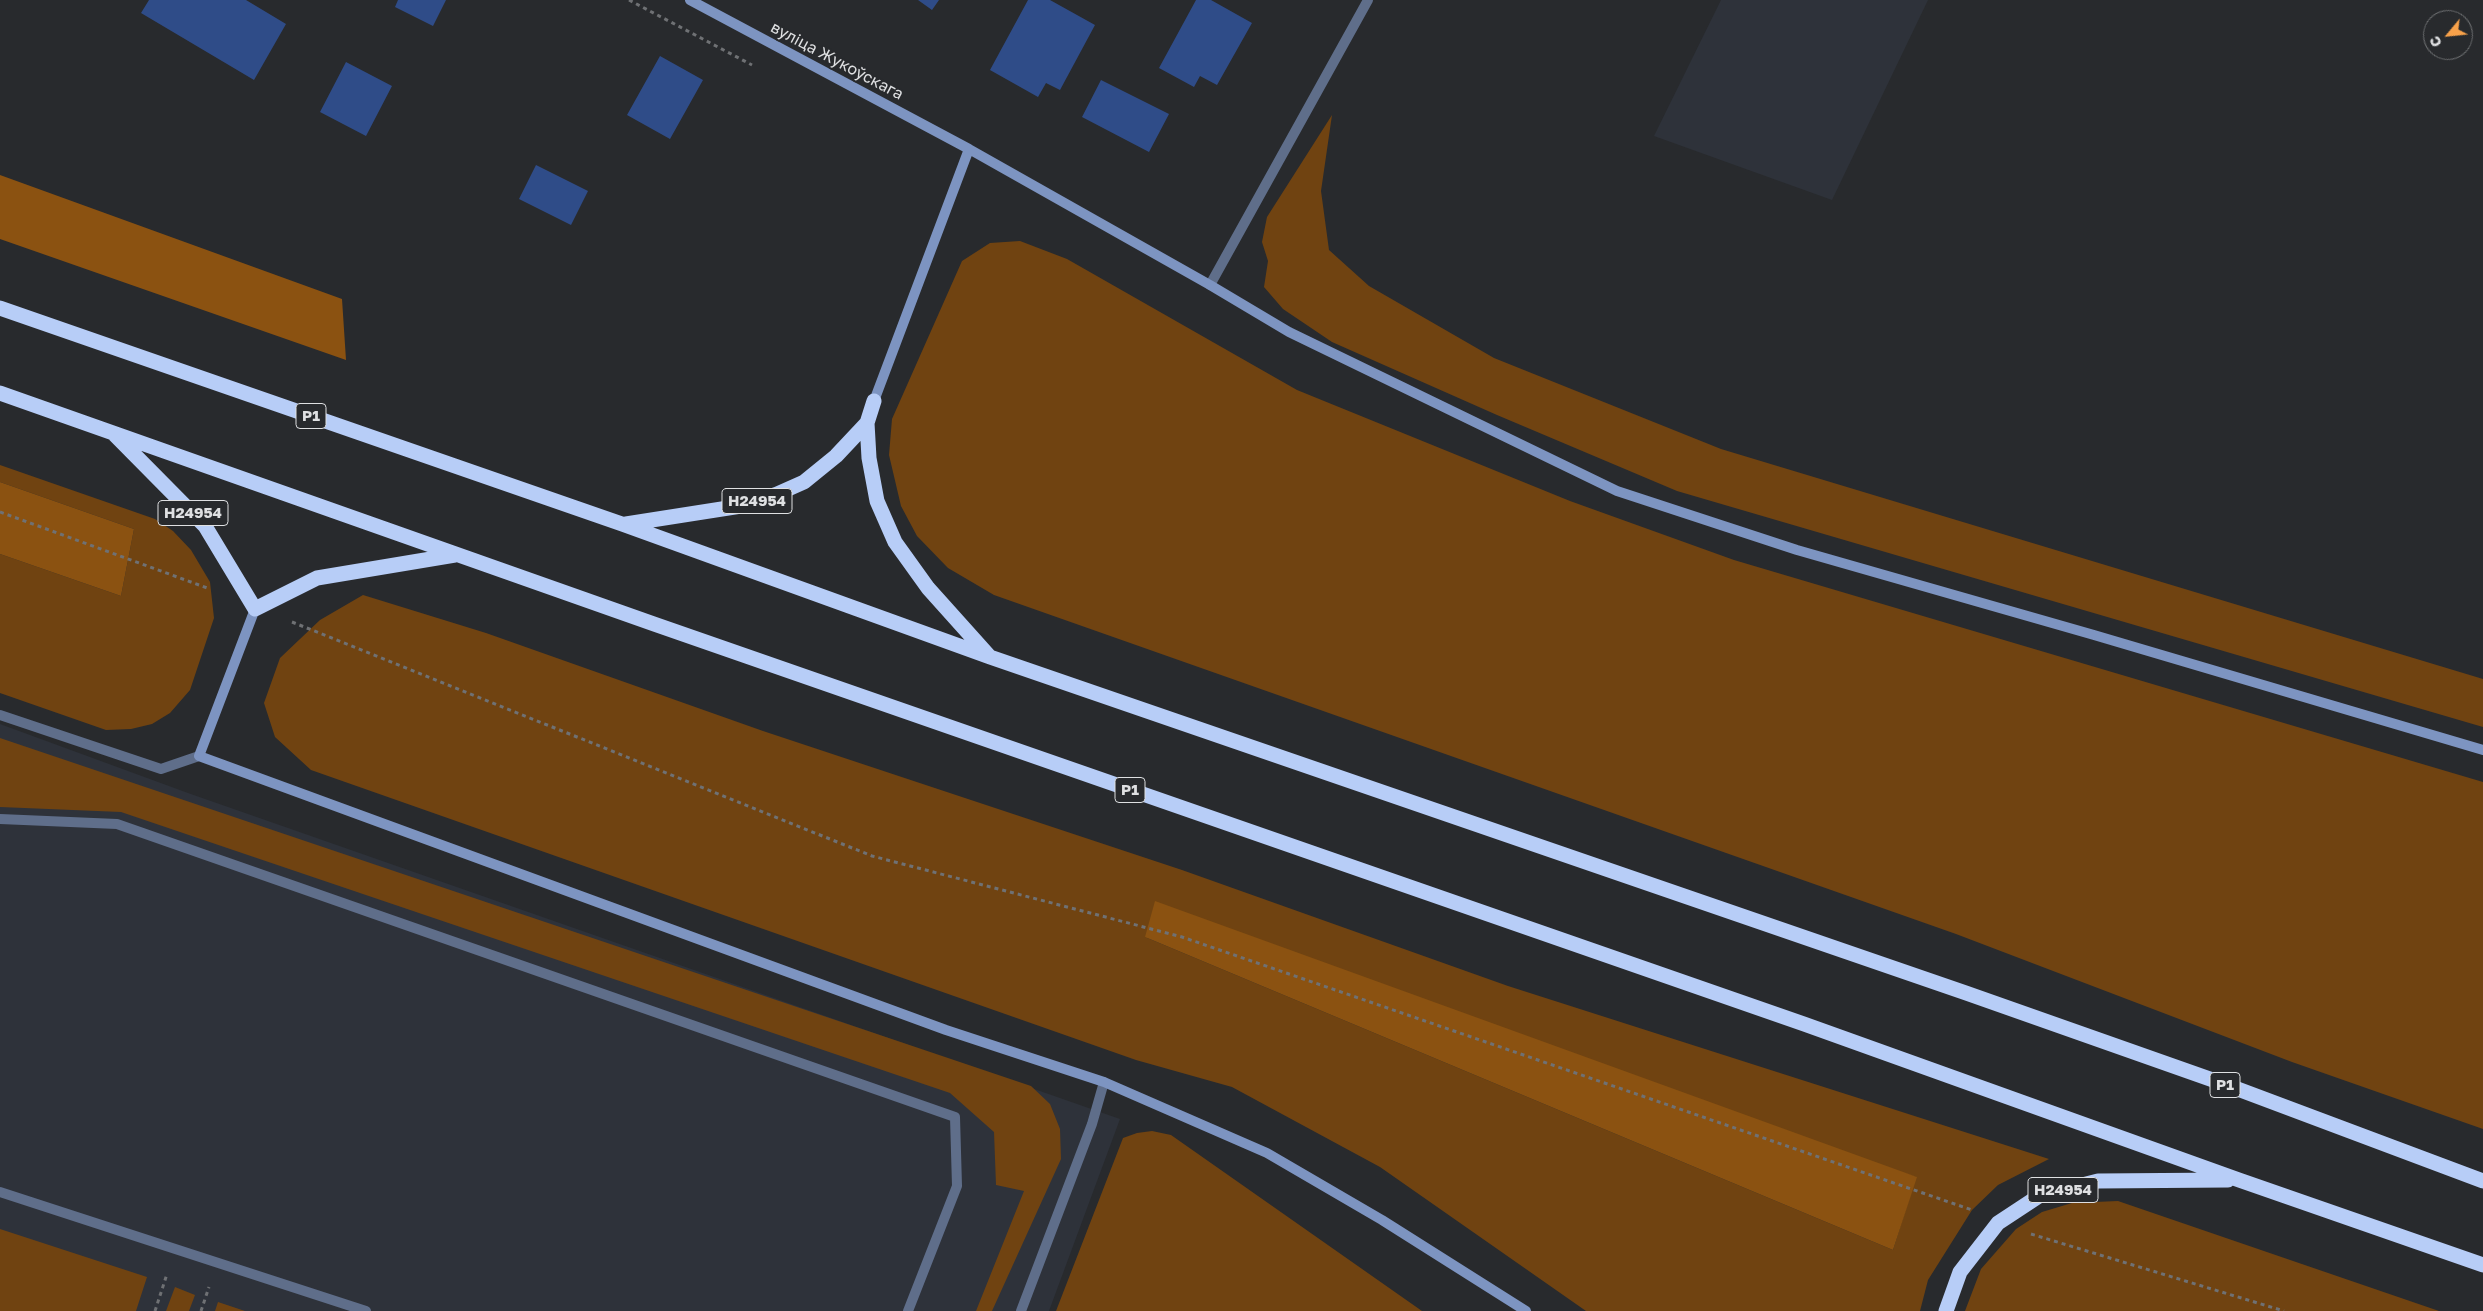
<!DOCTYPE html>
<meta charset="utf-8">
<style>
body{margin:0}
#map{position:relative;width:2483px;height:1311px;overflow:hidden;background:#282a2d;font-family:"Golos Text",sans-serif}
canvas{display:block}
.north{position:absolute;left:2423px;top:10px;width:50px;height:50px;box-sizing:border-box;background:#282a2d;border:1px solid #717375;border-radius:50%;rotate:242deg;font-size:14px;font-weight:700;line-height:20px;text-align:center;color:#dfe0e2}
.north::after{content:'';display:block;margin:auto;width:18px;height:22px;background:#f7a14a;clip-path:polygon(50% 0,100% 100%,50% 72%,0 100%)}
</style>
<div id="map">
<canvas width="2483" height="1311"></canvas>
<div class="north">С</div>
</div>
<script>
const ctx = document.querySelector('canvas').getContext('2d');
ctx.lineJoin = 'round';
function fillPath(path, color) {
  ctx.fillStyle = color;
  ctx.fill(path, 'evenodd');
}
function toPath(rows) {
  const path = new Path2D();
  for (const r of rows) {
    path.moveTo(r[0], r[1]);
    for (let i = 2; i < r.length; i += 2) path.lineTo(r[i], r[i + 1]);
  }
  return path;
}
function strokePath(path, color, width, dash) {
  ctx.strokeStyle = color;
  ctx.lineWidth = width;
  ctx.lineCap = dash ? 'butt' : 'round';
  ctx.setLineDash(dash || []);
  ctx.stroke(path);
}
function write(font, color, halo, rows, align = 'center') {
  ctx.font = font + ' "Golos Text",sans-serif';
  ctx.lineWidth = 4;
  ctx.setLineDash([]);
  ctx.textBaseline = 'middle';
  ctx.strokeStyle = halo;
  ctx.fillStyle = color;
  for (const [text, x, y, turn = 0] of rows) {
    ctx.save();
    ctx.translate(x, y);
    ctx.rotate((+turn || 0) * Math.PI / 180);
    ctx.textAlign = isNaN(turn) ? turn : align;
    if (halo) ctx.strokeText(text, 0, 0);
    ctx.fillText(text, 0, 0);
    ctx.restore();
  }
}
fillPath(toPath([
 [1721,0,1928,0,1832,200,1654,136],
 [0,724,188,793,1120,1119,1049,1311,0,1311]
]), '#2e323a');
fillPath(toPath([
 [1332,115,1321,191,1329,250,1369,286,1494,358,1721,449,2483,679,2483,727,1677,491,1497,415,1332,342,1283,309,1264,287,1268,261,1262,242,1267,217],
 [1020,241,1067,259,1297,390,1570,501,1734,560,2483,782,2483,1129,2292,1062,1956,934,994,595,948,568,917,536,901,506,889,455,892,419,962,261,990,243],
 [0,465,155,519,173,531,191,550,210,582,214,618,190,690,170,713,152,724,131,729,106,730,0,693,0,554,121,596,134,529,0,482],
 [363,595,486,633,763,731,1182,870,1508,986,2049,1159,1998,1185,1972,1210,1928,1280,1920,1311,1586,1311,1380,1167,1232,1087,1136,1060,311,770,275,737,264,703,280,658,320,620],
 [1145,937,1916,1177,1893,1250],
 [0,738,1031,1086,1050,1104,1060,1129,1061,1159,992,1311,976,1311,1024,1191,996,1185,994,1132,950,1093,121,812,0,807],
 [1152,1131,1171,1135,1422,1311,1056,1311,1123,1138,1137,1133],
 [2118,1201,2439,1311,1965,1311,1981,1269,2016,1229,2042,1212,2072,1203],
 [0,1229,147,1277,136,1311,0,1311],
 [175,1287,195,1295,189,1311,166,1311],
 [218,1302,245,1311,215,1311]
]), '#704311');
fillPath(toPath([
 [0,175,342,299,346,360,0,239],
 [0,482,134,529,121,596,0,554],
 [1155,901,1917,1177,1893,1250,1145,937]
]), '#8b5211');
fillPath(toPath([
 [149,0,246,0,286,24,254,80,141,13],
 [398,0,446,0,433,26,395,7],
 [918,0,939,0,932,10],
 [1028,0,1050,0,1095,25,1060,90,1046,83,1038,97,990,70],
 [1196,0,1211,0,1252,23,1217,85,1200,76,1194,87,1159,68],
 [660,56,703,80,670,139,627,115],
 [346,62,392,86,366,136,320,112],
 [1101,80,1169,114,1149,152,1082,117],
 [536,165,588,191,571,225,519,199]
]), '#2f4c88');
strokePath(toPath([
 [629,0,752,65],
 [0,512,210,589],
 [292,622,872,856,1182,937,1972,1210],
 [2031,1234,2284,1311],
 [155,1311,167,1274],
 [201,1311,209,1287]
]), '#6f7174', 3, [4, 4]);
strokePath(toPath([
 [0,715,161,769,199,756],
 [0,819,117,824,955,1117,957,1186,908,1311],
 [0,1192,366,1311],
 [1021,1311,1092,1124,1104,1082]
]), '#5f6e8a', 10);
strokePath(toPath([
 [1210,285,1368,0]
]), '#5f6e8a', 10);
strokePath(toPath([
 [690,0,969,149,1210,285,1289,332,1617,491,1797,550,2094,635,2483,750],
 [874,401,969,149],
 [255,609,199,756,946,1030,1104,1082,1267,1153,1382,1220,1526,1311]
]), '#7d94c1', 10);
strokePath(toPath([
 [0,308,622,524,990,657,1966,993,2227,1085,2483,1181],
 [0,393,654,624,1804,1024,2239,1180,2483,1265],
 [874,401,867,423,869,458,877,501,895,542,928,588,989,656],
 [115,435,205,526,255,609,317,578,455,555],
 [626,524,741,506,777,494,804,482,836,456,867,423],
 [1946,1311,1960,1272,1998,1223,2039,1196,2098,1181,2228,1180]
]), '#b7cdf7', 15);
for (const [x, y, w] of [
 [311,416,30],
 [757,501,70],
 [193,513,70],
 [1130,790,30],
 [2225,1085,30],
 [2063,1190,70]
]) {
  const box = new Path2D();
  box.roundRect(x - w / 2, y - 12.5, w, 25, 4);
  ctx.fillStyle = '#282a2d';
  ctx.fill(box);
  strokePath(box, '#dfe0e2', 1);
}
write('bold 15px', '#dfe0e2', null, [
 ["Р1",311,416],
 ["Н24954",757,501],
 ["Н24954",193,513],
 ["Р1",1130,790],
 ["Р1",2225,1085],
 ["Н24954",2063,1190]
]);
write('16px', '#dfe0e2', '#282a2d', [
 ["вуліца Жукоўскага",837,61,28]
]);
</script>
